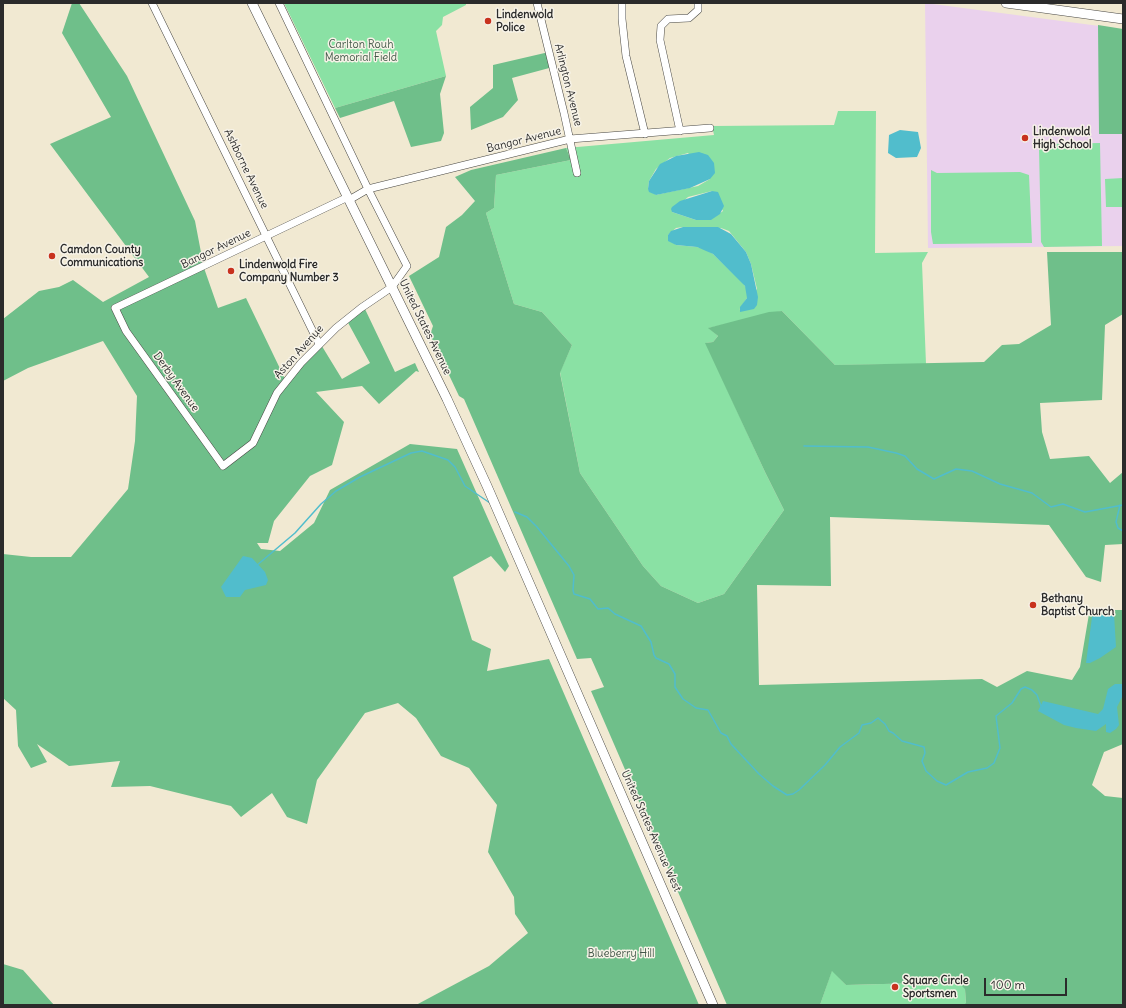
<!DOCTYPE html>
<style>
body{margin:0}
#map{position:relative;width:1126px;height:1008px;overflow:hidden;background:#f1e9d2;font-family:Delius,sans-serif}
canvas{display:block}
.frame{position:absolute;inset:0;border:4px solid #2b2b2b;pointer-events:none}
.scale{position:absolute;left:984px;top:978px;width:83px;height:18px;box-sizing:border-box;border:2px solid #2b2b2b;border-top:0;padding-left:5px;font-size:12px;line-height:14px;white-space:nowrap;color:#2b2b2b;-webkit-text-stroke:3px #f7f3e8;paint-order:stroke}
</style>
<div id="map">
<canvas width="1126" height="1008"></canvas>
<div class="frame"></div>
<div class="scale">100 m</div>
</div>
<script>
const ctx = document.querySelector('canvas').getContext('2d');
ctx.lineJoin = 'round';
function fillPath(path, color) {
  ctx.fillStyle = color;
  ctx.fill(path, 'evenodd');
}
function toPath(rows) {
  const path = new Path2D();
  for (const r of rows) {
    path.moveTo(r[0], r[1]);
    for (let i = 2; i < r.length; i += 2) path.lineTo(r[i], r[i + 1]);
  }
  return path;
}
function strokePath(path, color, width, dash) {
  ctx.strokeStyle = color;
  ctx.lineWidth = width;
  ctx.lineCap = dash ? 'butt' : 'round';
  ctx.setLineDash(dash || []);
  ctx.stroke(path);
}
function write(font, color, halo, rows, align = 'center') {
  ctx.font = font + ' Delius,sans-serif';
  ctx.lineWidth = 3;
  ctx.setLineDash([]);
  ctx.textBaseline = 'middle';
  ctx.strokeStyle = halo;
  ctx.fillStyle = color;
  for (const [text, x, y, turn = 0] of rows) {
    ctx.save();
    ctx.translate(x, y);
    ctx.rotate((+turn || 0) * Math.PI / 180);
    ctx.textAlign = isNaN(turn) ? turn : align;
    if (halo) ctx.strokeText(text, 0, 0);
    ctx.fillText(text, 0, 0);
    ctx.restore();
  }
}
fillPath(toPath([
 [925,3,1107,27,1123,112,1123,246,928,248]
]), '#ead1ed');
fillPath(toPath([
 [284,3,466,3,466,5,443,17,442,25,436,31,446,76,335,108],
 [838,111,876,111,875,253,928,252,922,263,926,364,835,365,782,311,709,328,718,336,713,342,706,343,765,472,784,510,724,594,698,603,661,586,643,566,580,473,560,372,572,345,542,312,514,304,486,213,494,208,496,175,571,160,566,148,714,135,712,126,834,125],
 [688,153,710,179,698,186,660,194,656,195,648,189,649,181,656,169,670,158],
 [712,191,723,211,710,220,696,220,672,212,688,197],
 [683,227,721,228,729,231,746,252,751,264,757,289,739,310,747,298,747,289,743,283,713,254,704,249,697,247,676,245,668,235,676,228],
 [1100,143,1102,246,1044,247,1041,242,1039,148,1043,144],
 [931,170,937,173,1020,172,1029,175,1032,243,933,244,931,232],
 [1123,178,1123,207,1106,207,1105,179],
 [832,970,846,985,958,982,965,988,966,1004,820,1005]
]), '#8ae1a4');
fillPath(toPath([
 [72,3,79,3,127,76,195,221,204,268,218,308,246,298,286,381,320,343,342,379,370,363,346,319,364,307,395,372,415,363,419,372,416,371,379,404,362,386,316,392,344,422,332,465,310,476,274,521,268,543,257,543,261,549,280,551,314,523,330,490,410,444,457,449,509,566,505,572,491,556,453,577,472,640,491,649,487,671,549,659,699,1005,416,1005,489,966,528,933,515,914,514,897,488,852,497,805,469,768,441,756,416,718,398,703,365,713,317,780,307,824,287,817,272,793,241,817,231,806,150,786,111,787,120,761,69,766,37,744,47,762,31,768,18,746,16,710,3,698,3,554,31,557,71,557,128,489,135,441,137,396,103,341,28,368,3,381,3,319,39,291,59,287,73,280,103,302,149,277,50,144,111,117,62,33],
 [1098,25,1123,29,1123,134,1099,134],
 [549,52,553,67,512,78,518,100,503,117,471,130,470,107,493,88,493,65],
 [446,76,440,94,444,133,441,141,411,147,394,101,340,118,335,108],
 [566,148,571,160,496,175,494,208,486,213,514,304,542,312,572,345,560,373,580,473,643,566,661,586,698,603,724,594,784,510,765,472,705,343,713,342,718,336,708,328,769,312,782,311,835,365,984,362,1002,345,1019,344,1051,325,1047,252,1123,252,1123,314,1105,325,1102,400,1040,403,1042,432,1050,459,1089,456,1110,483,1123,472,1123,544,1105,545,1101,582,1086,577,1049,525,830,517,831,586,757,585,759,685,982,679,997,687,1027,671,1072,680,1080,667,1089,614,1093,610,1123,610,1123,744,1104,752,1092,785,1105,796,1123,798,1123,1005,964,1005,966,1003,965,989,958,982,846,985,832,971,820,1005,727,1005,591,691,604,687,591,658,577,659,464,399,459,396,430,335,433,326,409,276,439,257,446,227,462,215,475,201,455,177,471,170],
 [3,964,23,970,54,1005,3,1005]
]), '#6fbf8a');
fillPath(toPath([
 [900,130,918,132,921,148,917,157,896,158,888,153,889,135],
 [699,152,708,155,714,163,715,173,710,179,690,188,656,195,649,192,648,189,649,181,660,164,676,156],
 [712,191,718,192,724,206,720,214,711,220,696,220,672,212,671,209,672,207,680,201],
 [683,227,718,227,731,234,746,252,751,264,758,297,757,305,754,309,740,312,740,307,747,298,745,286,713,254,697,247,676,245,668,241,668,235,671,231],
 [243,556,252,558,265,572,268,580,266,585,245,590,240,597,226,597,221,587],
 [1114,614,1116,647,1100,658,1090,663,1086,663,1092,617,1095,615],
 [1115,684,1123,684,1123,695,1117,707,1119,725,1116,729,1110,733,1106,732,1106,724,1096,731,1076,728,1064,725,1038,711,1043,701,1098,714,1103,709,1108,689]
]), '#51bdcc');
strokePath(toPath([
 [804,446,868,447,896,453,905,456,917,469,934,479,956,469,972,471,1000,484,1032,493,1051,507,1063,504,1085,512,1123,505],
 [1120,505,1116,522,1118,528,1123,531],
 [515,512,527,517,537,527,569,566,574,575,573,590,574,594,590,599,598,609,608,608,615,614,641,626,651,642,654,655,656,658,669,664,675,674,675,687,683,699,696,708,708,710,721,733,727,736,731,744,759,774,773,786,787,795,793,794,799,790,825,765,840,747,859,733,862,725,871,723,878,718,885,724,889,731,893,733,902,741,924,747,925,753,922,761,926,771,937,781,946,785,968,772,987,768,994,763,1000,748,996,716,1012,703,1021,689,1025,687,1032,690,1037,695,1041,706],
 [256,566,295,533,321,504,336,491,360,477,411,453,422,451,448,460,455,467,465,486,490,503]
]), '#51bdcc', 1.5);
const street = toPath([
 [152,3,319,344],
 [279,3,368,189,407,266,392,287,361,308,336,328,301,363,277,393,253,443,223,466,126,331,115,308,348,197],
 [537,3,564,113,577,173],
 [622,3,622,19,626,56,645,134],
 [680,131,660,40,661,26,668,19,689,18,698,10,698,3],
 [349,200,368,189,570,139,710,128]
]);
const secondary = toPath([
 [252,3,447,399,487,486,713,1005],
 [1006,3,1123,19]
]);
strokePath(street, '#494844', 8);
strokePath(secondary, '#494844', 10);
strokePath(street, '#fff', 7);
strokePath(secondary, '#fff', 9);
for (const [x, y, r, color] of [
 [488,21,4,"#c8321e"],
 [1025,138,4,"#c8321e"],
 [52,256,4,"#c8321e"],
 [231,271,4,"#c8321e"],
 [1033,605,4,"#c8321e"],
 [895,987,4,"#c8321e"]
]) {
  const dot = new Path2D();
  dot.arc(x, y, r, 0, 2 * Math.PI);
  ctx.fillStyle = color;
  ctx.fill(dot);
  strokePath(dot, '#f7f3e8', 1.5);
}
write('bold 11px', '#2b2b2b', '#f7f3e8', [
 ["Lindenwold",496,15],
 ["Police",496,28],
 ["Lindenwold",1033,132],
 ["High School",1033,145],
 ["Camdon County",60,250],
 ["Communications",60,263],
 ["Lindenwold Fire",239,265],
 ["Company Number 3",239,278],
 ["Bethany",1041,599],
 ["Baptist Church",1041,612],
 ["Square Circle",903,981],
 ["Sportsmen",903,994]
], 'left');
write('11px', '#435849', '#f7f3e8', [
 ["Carlton Rouh",361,45],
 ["Memorial Field",361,58],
 ["Blueberry Hill",621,954]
]);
write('11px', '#2b2b2b', '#f7f3e8', [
 ["Arlington Avenue",568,85,76],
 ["Bangor Avenue",524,140,-14],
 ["Ashborne Avenue",246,169,64],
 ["Bangor Avenue",216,249,-26],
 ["United States Avenue",425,327,64],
 ["Aston Avenue",299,352,-48],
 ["Derby Avenue",176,382,54],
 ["United States Avenue West",651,831,66]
]);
</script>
